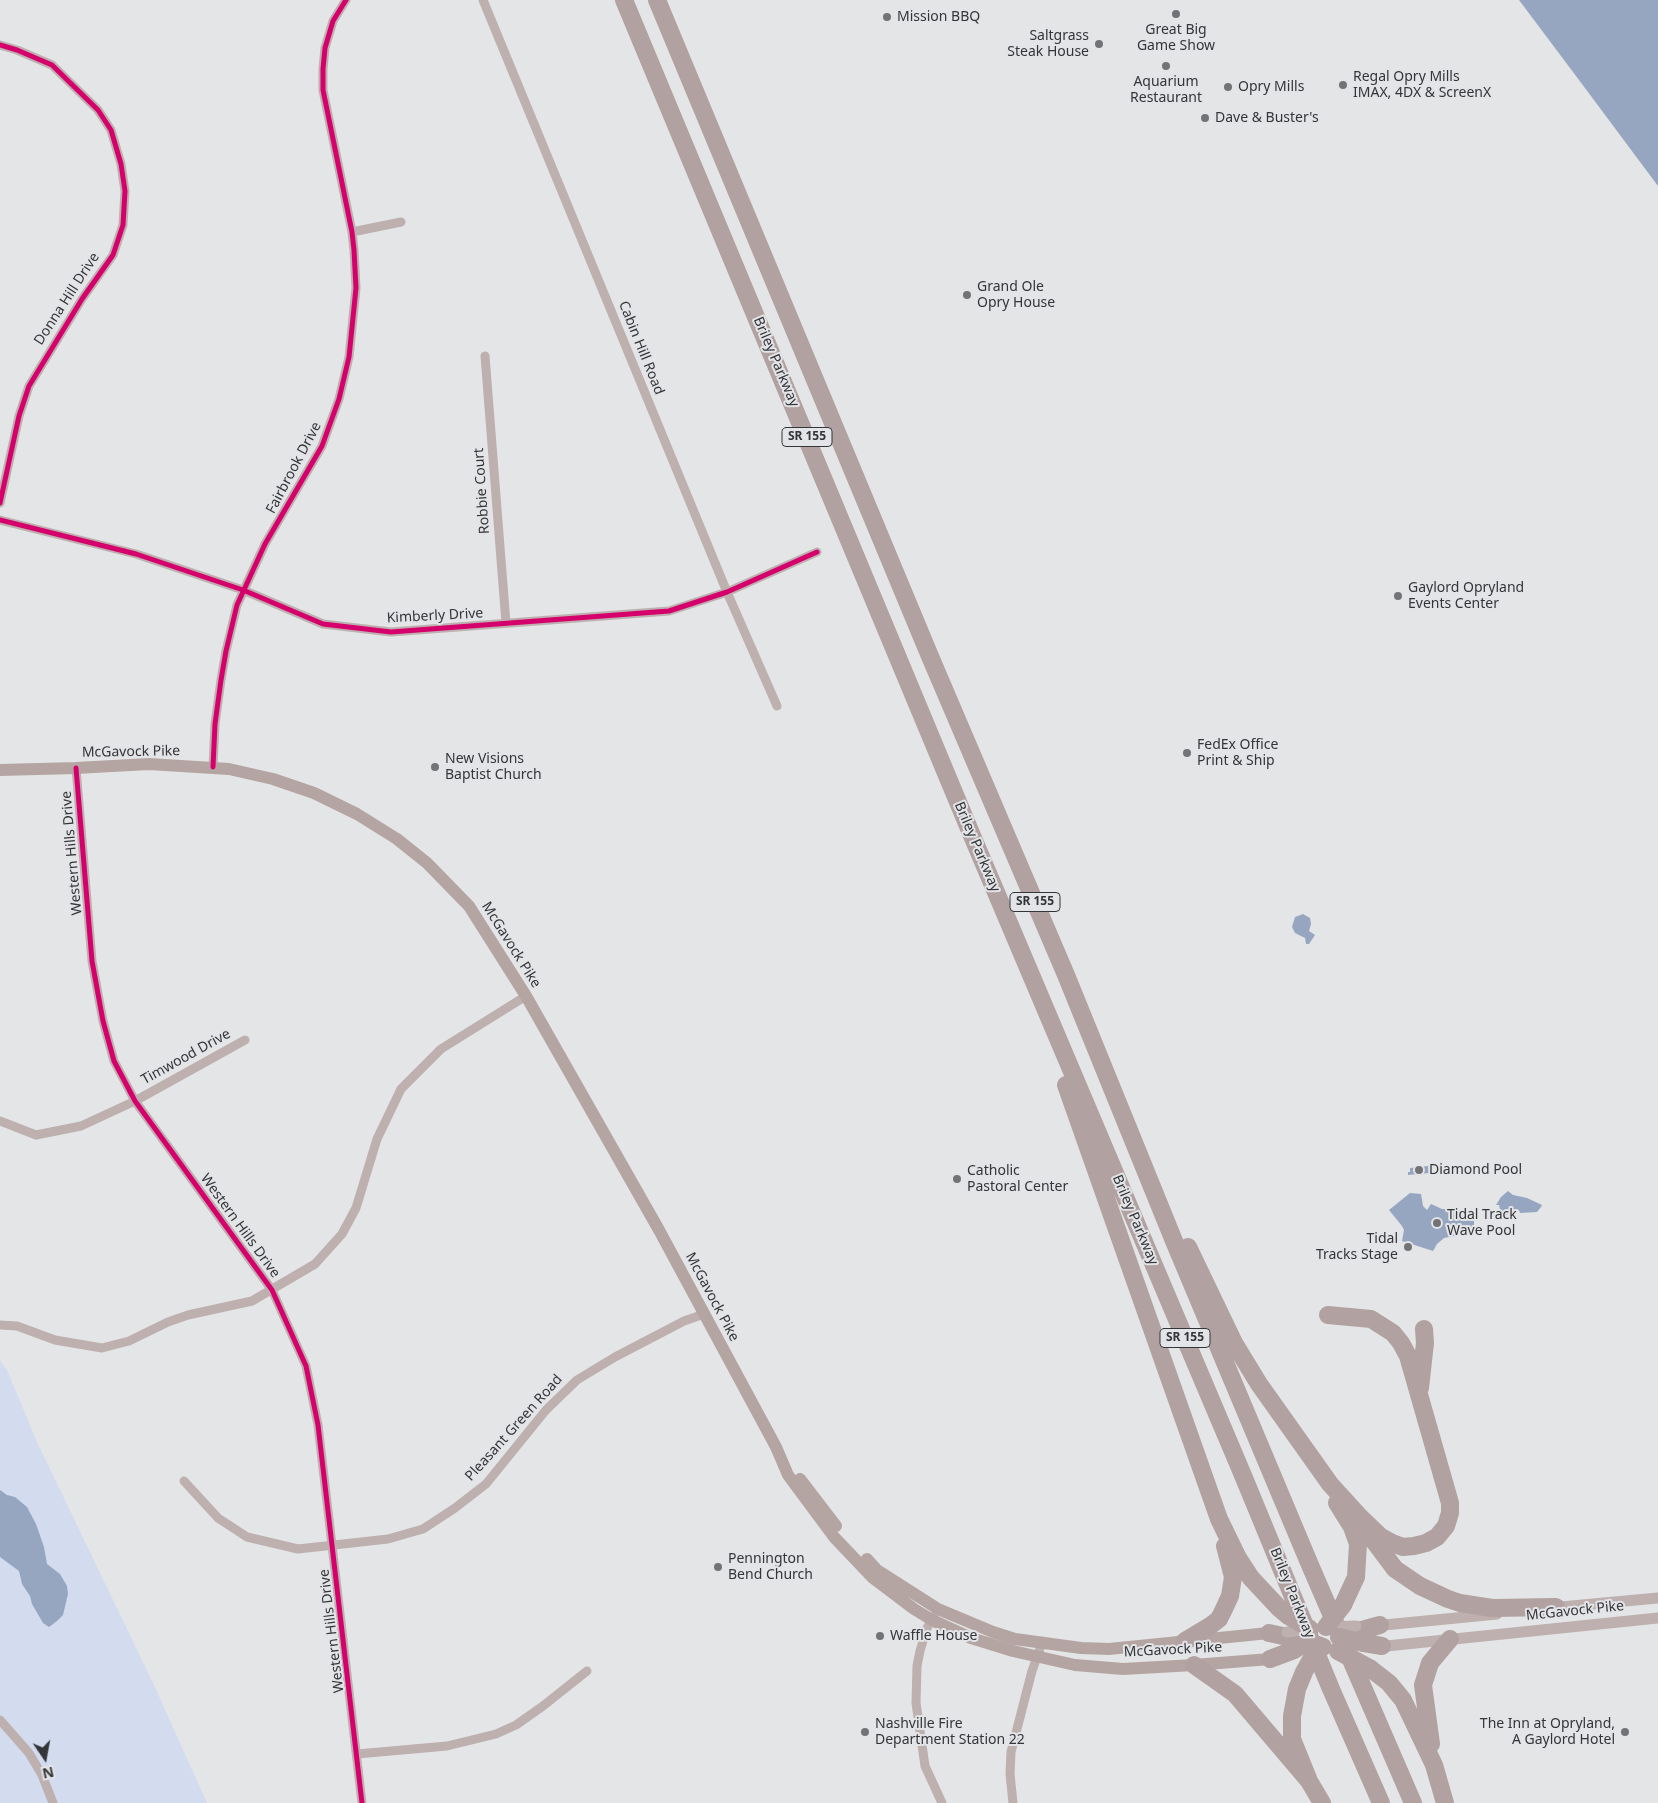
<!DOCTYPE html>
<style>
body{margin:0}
#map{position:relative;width:1658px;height:1803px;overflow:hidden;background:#e4e5e7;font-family:"Noto Sans",sans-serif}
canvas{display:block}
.north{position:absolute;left:20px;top:1733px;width:50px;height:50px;-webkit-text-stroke:4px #e3e4e8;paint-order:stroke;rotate:168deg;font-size:14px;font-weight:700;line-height:20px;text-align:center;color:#343537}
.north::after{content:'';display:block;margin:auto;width:18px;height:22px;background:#343537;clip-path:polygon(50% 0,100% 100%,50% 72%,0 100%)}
</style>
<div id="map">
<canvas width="1658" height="1803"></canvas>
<div class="north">N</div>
</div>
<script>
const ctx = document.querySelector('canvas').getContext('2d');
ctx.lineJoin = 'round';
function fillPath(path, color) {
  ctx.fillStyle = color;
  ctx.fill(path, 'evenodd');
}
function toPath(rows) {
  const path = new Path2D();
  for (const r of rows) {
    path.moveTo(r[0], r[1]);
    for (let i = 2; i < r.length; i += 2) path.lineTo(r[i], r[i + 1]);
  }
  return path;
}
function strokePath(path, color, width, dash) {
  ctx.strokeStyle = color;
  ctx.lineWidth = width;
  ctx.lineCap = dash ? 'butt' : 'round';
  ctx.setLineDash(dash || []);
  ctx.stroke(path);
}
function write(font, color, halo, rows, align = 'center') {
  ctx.font = font + ' "Noto Sans",sans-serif';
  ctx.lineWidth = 4;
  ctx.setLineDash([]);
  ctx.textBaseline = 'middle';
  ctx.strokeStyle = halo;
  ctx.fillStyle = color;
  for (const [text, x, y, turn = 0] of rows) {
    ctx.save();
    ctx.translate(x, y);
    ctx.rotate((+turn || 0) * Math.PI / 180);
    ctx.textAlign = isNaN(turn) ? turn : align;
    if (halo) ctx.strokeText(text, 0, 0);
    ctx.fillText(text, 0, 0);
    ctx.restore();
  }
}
fillPath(toPath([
 [0,1361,7,1370,37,1442,153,1683,207,1803,0,1803]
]), '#d3dbef');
fillPath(toPath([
 [1519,0,1658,0,1658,186,1579,80],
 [1303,914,1310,918,1311,924,1309,931,1315,935,1309,944,1306,944,1305,938,1295,933,1292,927,1295,917],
 [1428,1166,1429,1173,1408,1175,1408,1172,1410,1172,1410,1168],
 [1508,1191,1513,1195,1527,1198,1542,1205,1541,1207,1537,1212,1520,1213,1519,1210,1504,1216,1501,1214,1499,1205,1496,1205,1501,1197],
 [1410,1193,1421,1194,1423,1206,1427,1210,1431,1204,1442,1209,1463,1210,1467,1212,1473,1216,1474,1220,1474,1232,1444,1238,1437,1244,1433,1251,1402,1241,1404,1230,1402,1226,1389,1210],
 [0,1490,7,1495,15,1497,27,1507,36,1524,44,1547,47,1564,60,1574,67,1586,68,1594,63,1615,57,1621,49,1627,43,1623,32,1604,30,1596,22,1584,19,1571,0,1557]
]), '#96a6c0');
strokePath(toPath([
 [483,0,727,592,777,706],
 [0,45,17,50,52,65,98,110,111,130,121,164,125,191,123,225,113,255,82,299,29,386,19,416,0,503],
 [352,232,401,222],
 [485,356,506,623],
 [0,520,136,554,243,590,323,624,391,632,669,611,727,592,817,552],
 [213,767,215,724,221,680,226,651,237,605,265,544,322,446,339,399,349,357,356,288,354,250,352,232,323,90,323,69,325,48,333,21,346,0],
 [76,768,92,961,103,1021,114,1061,135,1101,272,1290,306,1366,318,1425,362,1803],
 [0,1121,36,1135,81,1126,135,1101,245,1040],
 [0,1325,17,1326,55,1340,102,1348,129,1341,168,1322,188,1315,252,1301,315,1264,342,1234,356,1208,377,1139,401,1089,441,1049,526,996],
 [184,1481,218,1518,247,1537,298,1549,388,1539,423,1529,455,1508,486,1484,546,1410,577,1380,615,1357,684,1321,704,1314],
 [934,1616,927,1628,920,1651,917,1666,916,1703,925,1766,942,1803],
 [0,1720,29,1753,42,1775,53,1803],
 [357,1754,447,1746,496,1734,516,1725,543,1706,587,1671],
 [1013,1803,1010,1774,1011,1752,1032,1671,1042,1643]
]), '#bdb0af', 9);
strokePath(toPath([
 [1550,1608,1658,1598],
 [1374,1626,1497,1614],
 [1377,1647,1658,1618]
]), '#bdb0af', 11);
strokePath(toPath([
 [0,770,76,768,149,764,229,769,273,779,314,793,357,814,397,839,427,863,469,906,526,996,659,1230,776,1447,788,1475,834,1537,873,1578,914,1609,932,1620,971,1638,1013,1651,1075,1665,1123,1669,1194,1665,1270,1659],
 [800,1479,836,1526],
 [867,1559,877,1570,938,1609,993,1632,1015,1639,1081,1648,1109,1649,1269,1633]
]), '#b4a5a3', 12);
strokePath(toPath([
 [624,0,973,838,1242,1473,1331,1689,1381,1803],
 [657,0,929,654,1066,975,1174,1241,1310,1565,1413,1803],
 [1066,1085,1219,1519,1238,1558,1251,1578,1279,1608],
 [1188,1247,1234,1343,1259,1384,1330,1484,1360,1517,1381,1537,1392,1543,1403,1547,1414,1546,1426,1543,1437,1537,1446,1526,1450,1513,1450,1503,1408,1356,1401,1343,1393,1333,1371,1319,1328,1315],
 [1420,1388,1425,1343,1424,1329],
 [1337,1503,1352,1527,1358,1544,1356,1577,1343,1605],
 [1368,1533,1395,1569,1420,1586,1448,1599,1460,1603,1492,1608,1556,1607],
 [1358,1631,1380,1625],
 [1269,1633,1306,1641],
 [1185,1641,1210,1626,1219,1619,1224,1609,1230,1596,1233,1577,1225,1546],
 [1364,1643,1382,1646],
 [1314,1654,1304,1672,1297,1689,1292,1716,1292,1739,1309,1781,1322,1803],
 [1270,1659,1294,1650,1307,1641],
 [1194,1665,1235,1694,1309,1781],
 [1371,1669,1389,1683,1403,1700,1434,1765,1445,1803],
 [1431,1744,1423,1685,1430,1663,1450,1639]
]), '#b1a2a1', 18);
strokePath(toPath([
 [1326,1627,1356,1626],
 [1287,1632,1310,1629]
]), '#bdb0af', 11);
strokePath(toPath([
 [1279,1608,1287,1615,1310,1629],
 [1326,1627,1343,1605],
 [1339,1637,1364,1643],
 [1307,1641,1323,1647],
 [1338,1651,1371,1669]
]), '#b1a2a1', 18);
strokePath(toPath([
 [0,45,17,50,52,65,98,110,111,130,121,164,125,191,123,225,113,255,82,299,29,386,19,416,0,503],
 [0,520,136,554,243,590,323,624,391,632,669,611,727,592,817,552],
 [213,767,215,724,221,680,226,651,237,605,265,544,322,446,339,399,349,357,356,288,354,250,352,232,323,90,323,69,325,48,333,21,346,0],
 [76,768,92,961,103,1021,114,1061,135,1101,272,1290,306,1366,318,1425,362,1803]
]), '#d6006c', 5);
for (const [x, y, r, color] of [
 [1176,14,5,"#727375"],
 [887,17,5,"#727375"],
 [1099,44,5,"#727375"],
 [1166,66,5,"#727375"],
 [1343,85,5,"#727375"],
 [1228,87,5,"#727375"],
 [1205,118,5,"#727375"],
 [967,295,5,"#727375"],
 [1398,596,5,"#727375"],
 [1187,753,5,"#727375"],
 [435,767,5,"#727375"],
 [1419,1170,5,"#727375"],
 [957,1179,5,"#727375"],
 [1437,1223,5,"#727375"],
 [1408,1247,5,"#727375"],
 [718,1567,5,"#727375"],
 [880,1636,5,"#727375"],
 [865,1732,5,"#727375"],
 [1625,1732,5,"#727375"]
]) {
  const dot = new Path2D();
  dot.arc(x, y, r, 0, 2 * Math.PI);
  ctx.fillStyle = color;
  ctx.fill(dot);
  strokePath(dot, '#e3e4e8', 2);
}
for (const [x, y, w] of [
 [807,437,50],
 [1035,902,50],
 [1185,1338,50]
]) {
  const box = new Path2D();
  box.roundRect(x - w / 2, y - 9.5, w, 19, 4);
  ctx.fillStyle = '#e3e4e8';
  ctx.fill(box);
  strokePath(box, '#343537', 1);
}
write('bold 12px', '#343537', null, [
 ["SR 155",807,437],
 ["SR 155",1035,902],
 ["SR 155",1185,1338]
]);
write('14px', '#343537', '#e3e4e8', [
 ["Mission BBQ",897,17],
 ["Great Big",1176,30,"center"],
 ["Game Show",1176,46,"center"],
 ["Saltgrass",1089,36,"right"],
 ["Steak House",1089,52,"right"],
 ["Regal Opry Mills",1353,77],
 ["IMAX, 4DX & ScreenX",1353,93],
 ["Aquarium",1166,82,"center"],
 ["Restaurant",1166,98,"center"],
 ["Opry Mills",1238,87],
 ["Dave & Buster's",1215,118],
 ["Grand Ole",977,287],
 ["Opry House",977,303],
 ["Gaylord Opryland",1408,588],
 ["Events Center",1408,604],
 ["FedEx Office",1197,745],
 ["Print & Ship",1197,761],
 ["New Visions",445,759],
 ["Baptist Church",445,775],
 ["Diamond Pool",1429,1170],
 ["Catholic",967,1171],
 ["Pastoral Center",967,1187],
 ["Tidal Track",1447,1215],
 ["Wave Pool",1447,1231],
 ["Tidal",1398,1239,"right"],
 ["Tracks Stage",1398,1255,"right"],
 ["Pennington",728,1559],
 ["Bend Church",728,1575],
 ["Waffle House",890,1636],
 ["Nashville Fire",875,1724],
 ["Department Station 22",875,1740],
 ["The Inn at Opryland,",1615,1724,"right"],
 ["A Gaylord Hotel",1615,1740,"right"]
], 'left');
write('14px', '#343537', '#e3e4e8', [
 ["Donna Hill Drive",67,299,-57],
 ["Cabin Hill Road",641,348,68],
 ["Briley Parkway",776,362,67],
 ["Fairbrook Drive",294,468,-62],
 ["Robbie Court",482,491,-94],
 ["Kimberly Drive",435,616,-3],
 ["McGavock Pike",131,752,-1],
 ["Briley Parkway",977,847,67],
 ["Western Hills Drive",72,853,-95],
 ["McGavock Pike",511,945,58],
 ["Timwood Drive",186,1057,-29],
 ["Briley Parkway",1135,1220,67],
 ["Western Hills Drive",240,1226,54],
 ["McGavock Pike",712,1297,62],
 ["Pleasant Green Road",514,1428,-48],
 ["Briley Parkway",1292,1593,68],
 ["McGavock Pike",1575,1611,-6],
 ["Western Hills Drive",332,1631,-97],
 ["McGavock Pike",1173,1650,-3]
]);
</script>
